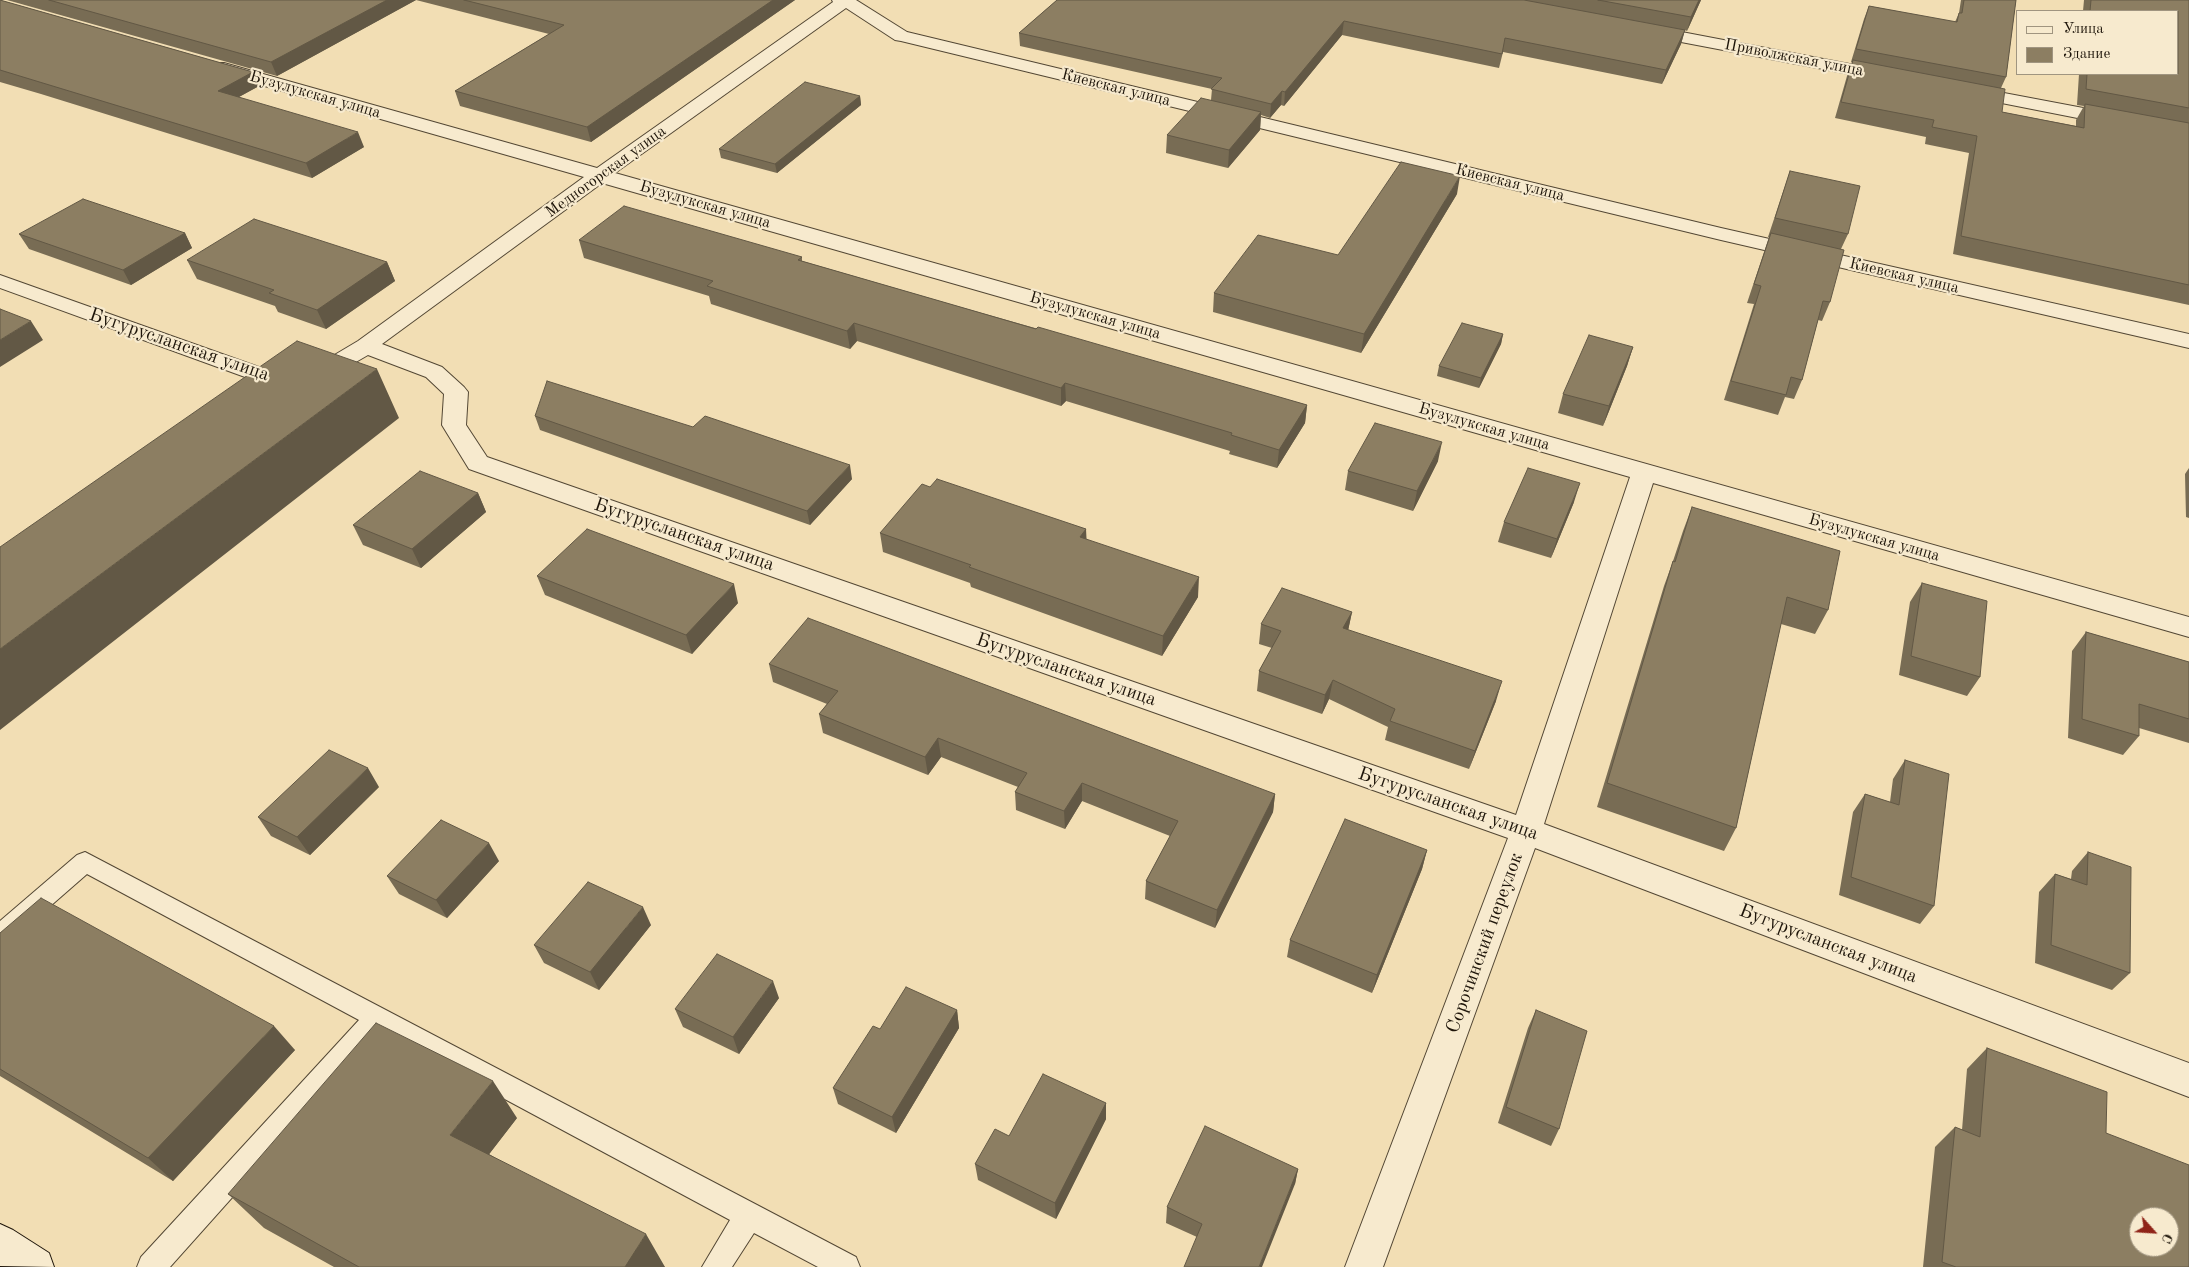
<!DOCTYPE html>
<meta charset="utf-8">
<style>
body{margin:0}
#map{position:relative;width:2189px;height:1267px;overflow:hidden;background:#f2deb4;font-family:"Old Standard TT",serif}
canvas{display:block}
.legend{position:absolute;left:2016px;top:10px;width:162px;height:65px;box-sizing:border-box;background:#f7eace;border:1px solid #a09580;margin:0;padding:6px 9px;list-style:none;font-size:15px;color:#1e150a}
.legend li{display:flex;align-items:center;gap:10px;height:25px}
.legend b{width:25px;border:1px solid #a09580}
.north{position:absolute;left:2129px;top:1207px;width:50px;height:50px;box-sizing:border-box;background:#f7eace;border:1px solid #a09580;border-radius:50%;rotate:116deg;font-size:14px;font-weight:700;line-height:20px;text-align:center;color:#1e150a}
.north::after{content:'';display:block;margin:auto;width:18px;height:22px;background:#8f2418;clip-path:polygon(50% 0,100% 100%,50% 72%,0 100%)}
</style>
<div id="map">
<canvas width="2189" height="1267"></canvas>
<ul class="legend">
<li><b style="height:6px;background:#f7eace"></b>Улица</li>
<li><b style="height:14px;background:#8c7e62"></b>Здание</li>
</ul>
<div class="north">С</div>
</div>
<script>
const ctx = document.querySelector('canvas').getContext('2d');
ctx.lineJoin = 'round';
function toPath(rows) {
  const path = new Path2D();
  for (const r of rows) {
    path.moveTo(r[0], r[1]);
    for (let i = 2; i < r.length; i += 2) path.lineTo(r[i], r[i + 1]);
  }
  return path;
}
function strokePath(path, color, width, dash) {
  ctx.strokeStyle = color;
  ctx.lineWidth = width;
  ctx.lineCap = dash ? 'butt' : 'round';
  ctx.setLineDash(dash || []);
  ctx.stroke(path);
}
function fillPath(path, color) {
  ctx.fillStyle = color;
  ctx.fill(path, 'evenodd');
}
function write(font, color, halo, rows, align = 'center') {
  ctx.font = font + ' "Old Standard TT",serif';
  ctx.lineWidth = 4.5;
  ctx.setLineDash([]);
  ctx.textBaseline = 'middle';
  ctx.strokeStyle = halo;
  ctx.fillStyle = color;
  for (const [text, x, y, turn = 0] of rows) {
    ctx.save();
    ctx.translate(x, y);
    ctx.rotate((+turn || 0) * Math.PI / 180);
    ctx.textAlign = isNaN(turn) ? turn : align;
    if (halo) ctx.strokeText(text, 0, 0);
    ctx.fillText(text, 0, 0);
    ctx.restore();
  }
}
const lane = toPath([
 [85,852,856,1257,860,1267,818,1267,754,1233,732,1267,702,1267,730,1220,380,1032,170,1267,137,1267,141,1257,359,1020,87,874,8,943,0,946,0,921,77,855,85,852]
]);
const street = toPath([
 [832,0,856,0,907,32,1721,228,2189,334,2189,348,1721,240,901,41,895,40,846,8,615,173,2189,617,2189,637,1653,483,1544,824,2189,1063,2189,1097,1535,848,1383,1267,1345,1267,1508,838,469,469,442,425,444,394,426,377,368,355,337,373,303,385,295,387,267,385,0,288,0,275,270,371,293,373,321,363,358,341,584,177,212,71,209,67,212,63,224,63,597,168,833,2,832,0],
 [602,183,1630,477,1516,815,487,457,466,425,468,392,464,387,442,367,382,344,602,183],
 [1645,25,1886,71,1892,72,1895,76,1892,80,1886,81,1639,34,1637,30,1639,26,1645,25],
 [1967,86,2189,128,2189,140,1961,95,1958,91,1961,87,1967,86]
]);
const secondary = toPath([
 [0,1224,13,1230,49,1253,54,1267,0,1266,0,1224]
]);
strokePath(lane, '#534734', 2);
strokePath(street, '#534734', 2);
strokePath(secondary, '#1e150a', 2);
fillPath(lane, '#f7eace');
fillPath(street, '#f7eace');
fillPath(secondary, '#f7eace');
fillPath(toPath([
 [0,0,253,72,259,86,239,97,364,147,312,178,41,94,0,82],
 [7,0,795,0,591,142,460,106,455,91,549,34,416,0,277,76],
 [1057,0,1701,0,1687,31,1685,30,1681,44,1662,84,1503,52,1499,68,1342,35,1284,106,1281,105,1270,118,1261,115,1260,130,1228,168,1166,153,1167,135,1211,100,1212,89,1020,46,1019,33],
 [1961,0,2016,0,2006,77,2001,88,2002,112,2076,126,2076,120,2084,106,2077,105,2079,74,2178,74,2178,11,2083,11,2084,0,2189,0,2189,305,1953,254,1969,153,1925,144,1926,137,1835,118,1847,76,1852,62,1851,62,1864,19,1869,6,1955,22,1959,13],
 [860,96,861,105,777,173,721,158,719,149],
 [1790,171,1848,234,1841,249,1830,302,1822,321,1818,320,1802,380,1794,399,1785,397,1778,415,1724,400,1754,304,1747,303,1769,237,1768,237],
 [1457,194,1361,353,1213,312,1214,293,1338,255],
 [185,233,192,248,131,285,29,249,19,234],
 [579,240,802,257,802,261,950,304,1307,405,1305,423,1277,468,1229,454,1230,451,1066,401,1061,406,857,341,850,349,711,304,709,296,584,258],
 [187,260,387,262,395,281,326,329,278,312,275,306,197,279],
 [1503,334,1501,344,1479,388,1437,376,1439,366],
 [1633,347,1627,366,1603,426,1558,413,1563,394],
 [535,416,693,427,852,479,810,525,540,430],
 [1438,461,1413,511,1345,490,1348,471],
 [2189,468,2189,518,2186,517,2185,474],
 [930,487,1086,529,1086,539,1198,597,1162,656,971,587,970,583,883,552,880,533],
 [478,493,486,512,421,568,363,545,353,525],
 [1574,502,1551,558,1498,542,1504,522],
 [1692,507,1828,610,1815,634,1781,624,1736,828,1724,851,1597,807,1664,586,1672,564,1683,531],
 [537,576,738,603,692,654,545,595],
 [1922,583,1980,677,1967,696,1899,675,1910,602],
 [1352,612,1348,630,1496,701,1469,769,1385,740,1388,727,1329,699,1322,714,1257,691,1259,671,1272,648,1259,644,1261,624],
 [2086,632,2189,662,2189,743,2139,728,2139,736,2123,755,2068,738,2072,651],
 [769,664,1275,794,1273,812,1215,928,1145,899,1146,881,1170,836,1082,801,1065,829,1016,810,1015,792,1018,787,941,757,928,775,823,733,819,714,827,704,773,682],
 [1905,760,1934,906,1920,924,1839,895,1853,812,1865,794,1890,802,1893,779],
 [379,787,310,855,271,836,258,817],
 [1427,850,1422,869,1372,993,1287,957,1290,940],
 [2088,852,2130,973,2112,990,2035,963,2039,892,2055,874,2071,879,2072,871],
 [499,861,447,918,399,894,387,876],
 [651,925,599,990,544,963,534,945],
 [0,933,295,1050,173,1181,0,1076],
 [779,998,739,1054,683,1027,675,1009],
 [957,1010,959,1028,896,1133,838,1104,833,1088,880,1029],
 [1536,1010,1559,1129,1551,1146,1498,1123,1528,1028],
 [1987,1048,2106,1133,2189,1267,1923,1267,1935,1147,1955,1127,1962,1130,1967,1069],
 [1106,1103,1106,1119,1056,1219,978,1180,975,1164,1009,1136],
 [517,1118,489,1154,665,1267,334,1267,264,1228,228,1194],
 [1298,1169,1295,1184,1197,1237,1166,1223,1167,1207]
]), '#786c54');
fillPath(toPath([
 [387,0,416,0,277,76,271,62],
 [773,0,795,0,591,142,587,127],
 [1699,0,1701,0,1687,31,1691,17],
 [1344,21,1342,35,1284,106,1285,92],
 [1685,30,1681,44,1662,84,1666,70],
 [253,72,259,86,224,105,218,91],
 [1282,91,1281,105,1270,118,1271,104],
 [860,96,861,105,777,173,775,164],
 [1261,112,1260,130,1228,168,1229,150],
 [358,132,364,147,312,178,306,163],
 [1460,176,1457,194,1361,353,1364,334],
 [185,233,192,248,131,285,123,270],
 [387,262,395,281,326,329,317,310],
 [31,321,43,340,0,367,0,340],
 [854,323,857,341,850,349,847,331],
 [1503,334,1501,344,1479,388,1481,378],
 [1633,347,1627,366,1603,426,1609,406],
 [377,369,399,418,0,730,0,649],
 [1065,383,1066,401,1061,406,1061,388],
 [1307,405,1305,423,1277,468,1279,450],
 [1442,442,1438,461,1413,511,1417,491],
 [850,465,852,479,810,525,807,511],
 [1580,483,1574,502,1551,558,1557,539],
 [478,493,486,512,421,568,412,549],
 [1086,529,1087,548,1080,537],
 [1199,577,1198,597,1162,656,1163,636],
 [734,584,738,603,692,654,686,635],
 [1352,612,1348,631,1343,628],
 [1333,680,1329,699,1322,714,1325,695],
 [1502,681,1496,701,1469,769,1475,751],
 [938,738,941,757,928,775,925,757],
 [368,768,379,787,310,855,297,837],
 [1082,783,1082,801,1065,829,1064,811],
 [1275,794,1273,812,1215,928,1217,910],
 [489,843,499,861,447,918,436,900],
 [1427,850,1422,869,1372,993,1377,975],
 [643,907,651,925,599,990,590,972],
 [773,981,779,998,739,1054,733,1037],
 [957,1010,959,1028,896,1133,892,1117],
 [274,1026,295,1050,173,1181,148,1158],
 [493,1081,517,1118,477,1170,450,1135],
 [1106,1103,1106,1119,1056,1219,1055,1203],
 [1298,1169,1295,1184,1262,1267,1259,1267],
 [646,1234,665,1267,625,1267]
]), '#625845');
const building = toPath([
 [0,0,253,72,218,91,358,132,306,163,0,70,0,0],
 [49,0,387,0,271,62,49,0],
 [464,0,773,0,587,127,455,91,564,25,464,0],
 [1057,0,1524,0,1685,30,1666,70,1505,38,1502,54,1344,21,1285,92,1282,91,1271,104,1211,89,1222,78,1019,33,1057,0],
 [1598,0,1699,0,1691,17,1598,0],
 [1964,0,2016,0,2006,77,1856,49,1869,6,1957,22,1959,13,1962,13,1964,0],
 [2091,0,2189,0,2189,108,2086,89,2087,74,2178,74,2178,11,2090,11,2091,0],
 [1853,60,2005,89,2002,112,2084,128,2085,104,2189,123,2189,285,1961,236,1977,136,1932,127,1934,120,1841,102,1853,60],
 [805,82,860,96,775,164,719,149,805,82],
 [1201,98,1261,112,1229,150,1167,135,1201,98],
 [1401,162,1460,176,1364,334,1214,293,1258,235,1338,255,1401,162],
 [1790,171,1860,186,1848,234,1775,218,1790,171],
 [83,199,185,233,123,270,19,234,83,199],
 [624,206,802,257,798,260,950,304,1036,329,1038,327,1307,405,1279,450,1231,435,1232,433,1065,383,1061,388,854,323,847,331,707,286,713,281,579,240,624,206],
 [254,219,387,262,317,310,269,293,274,290,187,260,254,219],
 [1771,233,1844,250,1830,302,1823,301,1802,380,1791,377,1786,395,1731,381,1761,286,1754,284,1771,233],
 [0,309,31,321,0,340,0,309],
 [1462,323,1503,334,1481,378,1439,366,1462,323],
 [1589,335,1633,347,1609,406,1563,394,1589,335],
 [297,341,377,369,0,649,0,547,297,341],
 [547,381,693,427,705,416,850,465,807,511,535,416,547,381],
 [1375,423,1442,442,1417,491,1348,471,1375,423],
 [1528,468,1580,483,1557,539,1504,522,1528,468],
 [420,471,478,493,412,549,353,525,420,471],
 [937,479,1086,529,1080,537,1199,577,1163,636,969,567,971,565,880,533,922,484,930,487,937,479],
 [1692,507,1840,551,1828,610,1787,597,1736,828,1607,783,1673,561,1675,562,1692,507],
 [587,529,734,584,686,635,537,576,587,529],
 [1922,583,1987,601,1980,677,1911,656,1922,583],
 [1282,588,1352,612,1343,628,1502,681,1475,751,1390,721,1395,709,1333,680,1325,695,1259,671,1281,631,1261,624,1282,588],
 [808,618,1275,794,1217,910,1146,881,1178,821,1082,783,1064,811,1015,792,1027,773,938,738,925,757,819,714,838,691,769,664,808,618],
 [2086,632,2189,662,2189,719,2139,704,2139,736,2082,719,2086,632],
 [329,750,368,768,297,837,258,817,329,750],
 [1905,760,1949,774,1934,906,1851,877,1865,794,1899,805,1905,760],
 [1345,819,1427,850,1377,975,1290,940,1345,819],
 [441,820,489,843,436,900,387,876,441,820],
 [2088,852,2131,867,2130,973,2051,945,2055,874,2087,885,2088,852],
 [588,882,643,907,590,972,534,945,588,882],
 [41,898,274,1026,148,1158,0,1069,0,933,41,898],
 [717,954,773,981,733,1037,675,1009,717,954],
 [906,987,957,1010,892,1117,833,1088,873,1026,880,1029,906,987],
 [1536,1010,1587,1031,1559,1129,1506,1107,1536,1010],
 [376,1023,493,1081,450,1135,646,1234,625,1267,359,1267,228,1194,376,1023],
 [1987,1048,2107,1092,2106,1133,2189,1165,2189,1267,1956,1267,1942,1262,1955,1127,1980,1137,1987,1048],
 [2139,1217,2169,1217,2169,1247,2139,1247,2139,1217],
 [1043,1074,1106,1103,1055,1203,975,1164,995,1129,1009,1136,1043,1074],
 [1205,1126,1298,1169,1259,1267,1184,1267,1202,1224,1167,1207,1205,1126]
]);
fillPath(building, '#8c7e62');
strokePath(building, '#625845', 1);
write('16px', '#1e150a', '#f7eace', [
 ["Приволжская улица",1794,58,11],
 ["Киевская улица",1116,88,14],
 ["Бузулукская улица",315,95,16],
 ["Медногорская улица",606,172,-36],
 ["Киевская улица",1510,183,14],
 ["Бузулукская улица",705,205,16],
 ["Киевская улица",1904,276,13],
 ["Бузулукская улица",1095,316,16],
 ["Бузулукская улица",1484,427,16],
 ["Бузулукская улица",1874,538,16]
]);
write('19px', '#1e150a', '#f7eace', [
 ["Бугурусланская улица",179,345,19],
 ["Бугурусланская улица",684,535,19],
 ["Бугурусланская улица",1066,670,19],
 ["Бугурусланская улица",1448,804,19],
 ["Сорочинский переулок",1485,943,-70],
 ["Бугурусланская улица",1828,944,21]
]);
</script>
